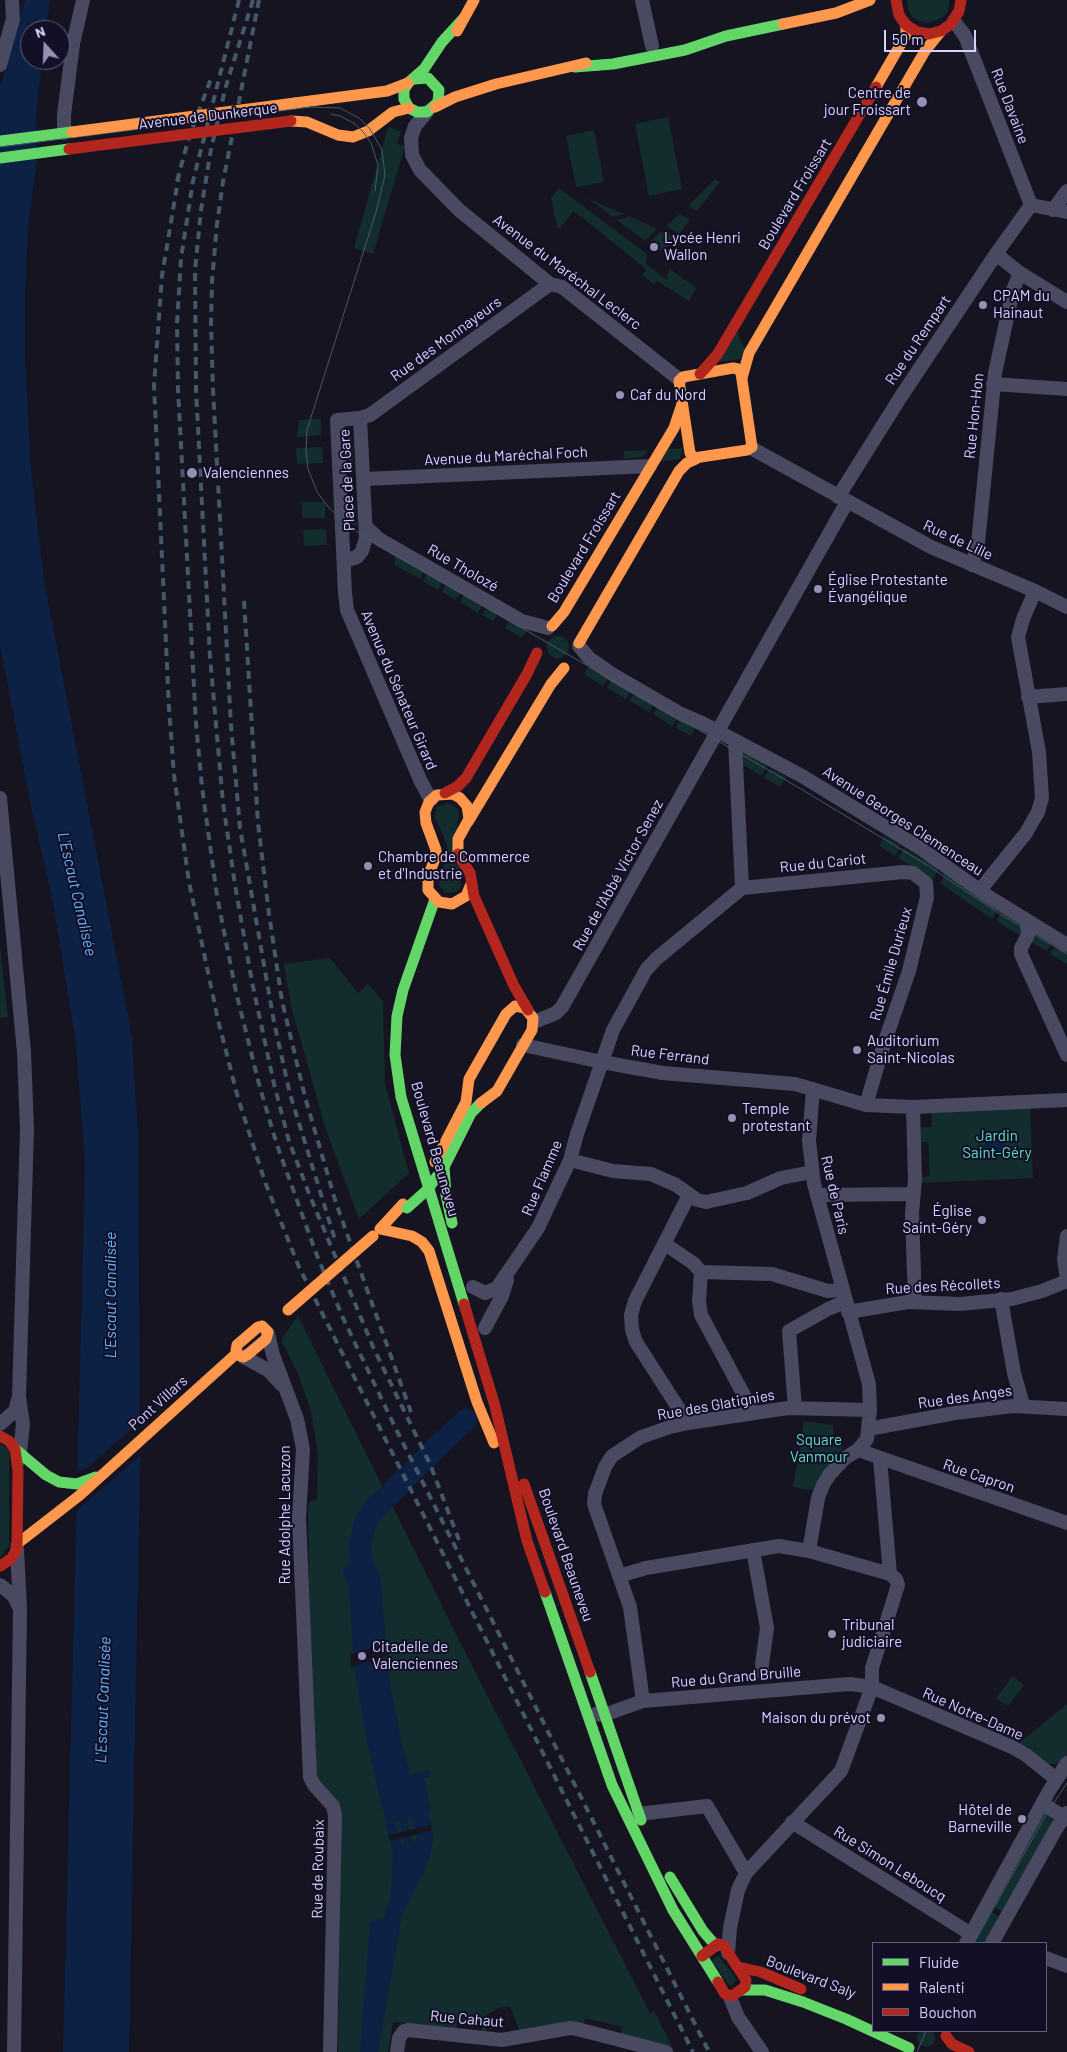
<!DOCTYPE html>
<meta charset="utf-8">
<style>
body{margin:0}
#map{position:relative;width:1067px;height:2052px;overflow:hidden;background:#161421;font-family:Barlow,sans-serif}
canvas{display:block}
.legend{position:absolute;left:872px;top:1942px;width:175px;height:90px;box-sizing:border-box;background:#130f26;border:1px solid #625e7d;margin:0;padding:6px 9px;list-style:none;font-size:15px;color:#d9d4ff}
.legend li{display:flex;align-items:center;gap:10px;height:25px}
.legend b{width:25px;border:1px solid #625e7d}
.north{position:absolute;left:20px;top:20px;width:50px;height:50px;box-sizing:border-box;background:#130f26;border:1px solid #625e7d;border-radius:50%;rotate:340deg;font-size:14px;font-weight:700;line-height:20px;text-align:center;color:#d9d4ff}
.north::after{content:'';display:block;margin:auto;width:18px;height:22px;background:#9591b1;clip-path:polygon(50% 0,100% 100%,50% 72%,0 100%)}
.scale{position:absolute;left:884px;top:30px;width:92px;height:22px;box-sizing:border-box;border:2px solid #d9d4ff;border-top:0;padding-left:6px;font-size:15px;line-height:18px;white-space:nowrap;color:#d9d4ff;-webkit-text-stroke:4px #130f26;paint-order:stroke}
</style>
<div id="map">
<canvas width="1067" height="2052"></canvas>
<ul class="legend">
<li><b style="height:6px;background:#63d668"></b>Fluide</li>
<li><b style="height:6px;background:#ff974d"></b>Ralenti</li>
<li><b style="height:6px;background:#b3261e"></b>Bouchon</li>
</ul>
<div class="north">N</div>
<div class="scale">50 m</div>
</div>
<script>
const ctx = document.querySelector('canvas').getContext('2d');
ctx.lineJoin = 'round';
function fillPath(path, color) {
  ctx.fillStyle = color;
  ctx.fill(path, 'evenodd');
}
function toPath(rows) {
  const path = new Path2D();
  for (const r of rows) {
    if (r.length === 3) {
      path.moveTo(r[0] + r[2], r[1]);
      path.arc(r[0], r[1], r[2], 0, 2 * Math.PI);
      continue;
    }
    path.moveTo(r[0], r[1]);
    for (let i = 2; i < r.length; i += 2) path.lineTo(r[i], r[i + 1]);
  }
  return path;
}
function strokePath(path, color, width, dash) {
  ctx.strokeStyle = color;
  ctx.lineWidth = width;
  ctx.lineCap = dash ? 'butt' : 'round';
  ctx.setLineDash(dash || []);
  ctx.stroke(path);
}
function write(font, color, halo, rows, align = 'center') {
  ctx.font = font + ' Barlow,sans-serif';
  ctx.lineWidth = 4;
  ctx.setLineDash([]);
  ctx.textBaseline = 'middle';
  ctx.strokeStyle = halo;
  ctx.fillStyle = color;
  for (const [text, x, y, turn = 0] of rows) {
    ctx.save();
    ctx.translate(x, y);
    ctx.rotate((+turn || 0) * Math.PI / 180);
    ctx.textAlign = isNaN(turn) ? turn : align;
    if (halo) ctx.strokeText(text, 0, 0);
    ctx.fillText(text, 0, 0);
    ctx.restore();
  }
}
fillPath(toPath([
 [907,0,949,0,949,3,947,13,942,18,928,23,919,21,913,17,908,9],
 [668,117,682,189,649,196,635,124],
 [388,127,401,131,397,144,405,146,373,254,354,248],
 [594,130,604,182,576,187,566,136],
 [715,179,720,182,697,211,688,206],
 [559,188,647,254,646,264,667,280,669,268,696,288,689,301,657,281,654,284,642,275,646,269,574,211,559,229,557,227,551,198],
 [587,198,624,214,613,217],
 [679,214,690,220,679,234,666,226],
 [630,216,657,229,645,241,617,220],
 [661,231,676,237,671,245,659,251,648,244],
 [736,330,745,350,740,359,719,362],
 [321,419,321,435,297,437,299,420],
 [346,437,352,437,353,462,348,462],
 [322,447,323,463,297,464,296,448],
 [683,448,680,459,660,462,668,449],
 [648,450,643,457,624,459,624,451],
 [355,500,355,501,357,527,351,523,349,501],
 [302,502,325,502,325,518,302,518],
 [326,529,327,545,304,546,303,530],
 [394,551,425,569,420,579,395,565],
 [429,571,444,580,438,590,423,581],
 [447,582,462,590,456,600,442,592],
 [465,592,484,603,478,613,460,602],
 [488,605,499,612,493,621,482,615],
 [510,618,528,628,522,638,505,628],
 [558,647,11],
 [589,665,609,676,603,686,584,674],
 [612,678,632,690,626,699,607,688],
 [635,692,655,703,649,712,630,701],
 [659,705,678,716,672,726,653,714],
 [681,718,696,727,691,736,676,728],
 [738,749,767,766,761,776,740,763],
 [770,768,786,777,780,787,764,778],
 [447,803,458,809,459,816,457,822,461,886,457,891,453,893,445,892,439,885,447,846,444,837,434,816,437,807],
 [885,836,901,846,895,856,879,846],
 [904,848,939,869,933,879,898,858],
 [945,873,999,908,992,919,940,883],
 [1003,910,1020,922,1023,929,1022,937,996,921],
 [1033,929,1053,941,1047,951,1029,941],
 [1056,944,1067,950,1067,964,1050,954],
 [0,947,8,1017,0,1018],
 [330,958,358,993,368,984,383,1001,385,1083,409,1173,359,1219,326,1130,291,1006,284,964],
 [1030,1108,1033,1178,922,1183,921,1177,930,1176,928,1142,920,1142,919,1128,932,1127,931,1113],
 [298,1316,460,1642,650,2013,654,2011,674,2051,620,2037,622,2027,585,2018,583,2027,521,2034,510,2007,501,2007,486,2015,487,2036,481,2034,482,2025,457,2021,456,2030,398,2022,393,2023,388,2052,338,2052,341,1809,315,1775,310,1670,308,1505,310,1502,317,1499,318,1455,311,1411,297,1371,281,1340],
 [804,1421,833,1425,834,1437,843,1442,842,1449,822,1477,818,1477,816,1491,793,1487],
 [0,1444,9,1450,9,1546,0,1558],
 [1013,1676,1024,1685,1008,1706,996,1698],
 [1067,1704,1067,1758,1058,1764,1048,1764,1018,1744],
 [1043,1810,1058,1818,1004,1913,990,1904],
 [987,1909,1001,1918,987,1943,968,1943],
 [718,1955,737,1980,730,1986,712,1961],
 [926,2038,9]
]), '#132c2d');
fillPath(toPath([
 [25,0,50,0,46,30,30,30,30,60,42,60,36,117,37,160,28,227,25,296,25,358,31,470,44,580,132,1037,138,1135,140,1463,129,2052,63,2052,85,1165,76,1044,53,902,31,806,0,645,0,87],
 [995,1139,1003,1140,1004,1157,986,1158,985,1140],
 [383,1486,392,1505,371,1527,370,1542,365,1544,365,1557,371,1557,380,1575,390,1685,400,1734,410,1775,428,1770,429,1777,424,1778,431,1811,428,1812,434,1837,428,1862,402,1915,378,2052,360,2052,370,1923,384,1917,391,1893,393,1854,368,1746,354,1667,349,1585,343,1575,343,1570,353,1560,359,1557,360,1545,356,1544,365,1501],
 [411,1818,417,1839,415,1842,412,1840,407,1819],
 [399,1820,404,1842,402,1845,395,1822]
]), '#0d2144');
fillPath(toPath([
 [143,1419,143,1453,74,1513,75,1472,87,1468],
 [388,1643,389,1655,351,1667,350,1654],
 [431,1825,432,1830,390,1841,389,1835]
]), '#161421');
strokePath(toPath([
 [363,1580,360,1546,365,1523,371,1513,442,1442,466,1420]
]), '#0d2144', 22);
strokePath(toPath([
 [762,1664,762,1685]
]), '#333142', 14, [14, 7]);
strokePath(toPath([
 [642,0,652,46],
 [954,21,965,36,1031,205],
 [0,65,13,19,12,0],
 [427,112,415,126,411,138,412,155,420,170,459,210,550,284,562,287,680,380],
 [64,133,64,115,73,44,83,0],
 [1031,205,1067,212],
 [1053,210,1067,191],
 [996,254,1020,273,1067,302],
 [993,384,1067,389],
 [751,448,931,547,1035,591,1067,607],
 [364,479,650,466],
 [838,497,900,398,996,254,1031,205],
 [367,528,379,539,522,621,548,628],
 [345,561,357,557,362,551,366,538,360,418],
 [972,565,978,543,995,373,1013,290,1020,273],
 [579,646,589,658,612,674,681,714,702,723,802,776,920,848,989,897,1067,945],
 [1028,697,1067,694],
 [0,798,24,1052,27,1129,19,1396,15,1411,0,1424],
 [431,800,421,782,347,610,345,593,337,420,360,418,370,415,550,284],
 [742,888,903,872,913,873,926,883,927,897,909,971,883,1047,866,1105],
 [980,890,1026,833,1038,812,1042,798,1039,752,1018,637,1023,619,1035,591],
 [1027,922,1028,935,1021,948,1021,954,1067,1055],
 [534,1022,556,1013,562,1007,847,502],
 [523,1045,602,1062,663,1073,795,1084,866,1105,913,1107,1067,1100],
 [813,1089,809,1141,814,1184,869,1384,870,1410,867,1439,858,1450,1067,1523],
 [913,1107,915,1179,912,1213,915,1302],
 [570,1160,613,1171,651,1174,676,1185,697,1200,706,1202,747,1193,781,1178,812,1172],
 [817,1195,914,1194],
 [1067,1236,1064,1259,1067,1280],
 [665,1244,693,1263,701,1272,772,1274,828,1291,842,1290],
 [701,1272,699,1301,701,1315,753,1412],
 [473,1287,485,1293,497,1288,538,1228,570,1160,577,1134,613,1030,646,970,656,959,742,888,735,741],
 [1001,1299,1014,1373,1023,1405],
 [848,1312,908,1302,960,1304,1012,1299,1042,1291,1067,1281],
 [485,1328,502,1296,507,1280],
 [268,1334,273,1355,297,1419,303,1449,299,1518,310,1777,314,1785,333,1806,335,1816,330,2052],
 [242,1356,268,1370,282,1385],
 [19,1397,23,1424,19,1460],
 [795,1408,789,1331,828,1309,845,1302],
 [688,1423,636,1342,632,1330,631,1315,635,1301,689,1195],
 [868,1429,955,1413,1013,1406,1067,1409],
 [880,1459,890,1574],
 [753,1550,767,1628,762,1664],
 [809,1551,818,1498,823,1485,830,1474,845,1458,858,1450],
 [619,1576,646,1568,779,1546,809,1551,890,1574,896,1579,898,1585,872,1668,872,1687],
 [0,1585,14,1596,19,1607],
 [643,1701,630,1607,594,1504,595,1494,605,1467,612,1456,641,1437,670,1427,688,1423,788,1408,870,1410],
 [596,1714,604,1715,643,1701,850,1684,872,1687,1012,1747,1026,1755,1056,1779],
 [1043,1804,1064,1817],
 [638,1814,707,1806,746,1873],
 [792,1822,971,1934],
 [966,1943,1049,1791,1067,1763],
 [992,1943,1056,1829,1067,1813],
 [728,1953,730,1928,738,1890,746,1873,841,1771,872,1687],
 [1046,1958,1067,1966],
 [730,1997,738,2017,762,2052],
 [14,2052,20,1608,17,1549],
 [397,2052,399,2038,404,2031,408,2030,502,2040,570,2028,577,2029,666,2052]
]), '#4a4962', 14);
strokePath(toPath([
 [575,67,613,64,685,50,726,36,783,24],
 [414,79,428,78,439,90,438,102,427,112,417,112,409,108,404,99,404,90,408,83,424,69,442,42,463,19],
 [0,141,72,132],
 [0,158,69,149],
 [435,899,403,990,397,1016,395,1055,401,1097,464,1304],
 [452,1223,446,1195,444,1167,471,1113,481,1103],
 [15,1449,46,1475,59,1482,77,1484,96,1477],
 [545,1592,612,1785,673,1910,718,1982],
 [590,1672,641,1820],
 [670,1877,703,1931,716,1946],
 [742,1990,765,1990,803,2002,846,2019,909,2048]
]), '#63d668', 11);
strokePath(toPath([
 [783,24,836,13,870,0],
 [457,31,474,0],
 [876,87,906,35,906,25],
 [295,103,387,91,408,83],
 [435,107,455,97,496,84,586,63],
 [291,121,307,122,338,135,353,137,368,131,393,112,409,108],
 [733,368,738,369,741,373,752,447,747,450,694,458,690,453,679,381,683,377,733,368],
 [742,378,749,353,925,51,941,31],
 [552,626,564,612,674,428,682,404],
 [579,643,679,471,687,463,696,459],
 [468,822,551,684,564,668],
 [458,854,458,839,469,819,467,806,460,798,453,794,437,795,429,802,425,812,426,823,436,850,435,859,428,876,428,890,439,902,452,904,466,896,471,884],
 [435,1162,466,1102,469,1079,506,1014,515,1006,525,1008,533,1018,532,1030,497,1091,481,1103],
 [380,1229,412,1236,422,1242,429,1251,477,1402,494,1443],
 [380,1229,403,1204],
 [262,1326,268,1332,266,1339,247,1355,243,1357,238,1355,236,1351,237,1345,258,1327,262,1326],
 [17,1544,80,1495,237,1353]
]), '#ff974d', 11);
strokePath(toPath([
 [896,0,899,15,906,25,917,32,929,34,941,31,951,24,959,11,961,0],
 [700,374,717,355,876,87],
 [445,793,458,786,466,778,527,674,537,653],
 [458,854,470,873,474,896,514,986,528,1010],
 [464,1304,495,1406,527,1541,545,1592],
 [0,1436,9,1441,15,1449,18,1471,17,1549,11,1559,0,1566],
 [524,1484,590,1672],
 [702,1956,718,1944,723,1945,746,1980,745,1987,732,1996,725,1994,718,1982],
 [738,1967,761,1972,801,1989],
 [946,2036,952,2044,969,2052]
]), '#b3261e', 11);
strokePath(toPath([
 [331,114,340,116,355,124,364,133,371,143,378,165,375,191],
 [0,147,311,107,340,108,359,118,370,129,382,150,385,175,376,212,307,430,306,451,308,469,317,492,329,508,349,526,366,538,796,786,927,865,997,912,1067,954],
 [974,1943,1047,1813,1067,1783],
 [917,2052,926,2031]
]), '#43596b', 1);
strokePath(toPath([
 [239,0,193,181,181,258,177,324,178,389,196,724,202,787,217,896,236,992,260,1088,277,1145,316,1253,343,1318,395,1427,709,2052],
 [253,0,226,86,211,149,201,210,195,270,196,390,210,657,223,803,235,885,252,982,274,1084,289,1141,310,1196,374,1349,430,1464,459,1540],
 [259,0,223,182,217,224,212,281,211,324,213,389,231,726,240,828,274,1022,290,1094,336,1243],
 [179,174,162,276,154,385,169,708,174,775,189,882,218,1020,238,1098,265,1182,299,1267,693,2052],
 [177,181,189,137,212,76],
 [244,601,258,823,269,914,282,1001,305,1097,336,1203,411,1412]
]), '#43596b', 4, [8, 6]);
strokePath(toPath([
 [407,1208,427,1190,444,1167]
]), '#63d668', 11);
strokePath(toPath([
 [72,132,295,103],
 [288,1310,373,1236]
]), '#ff974d', 11);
strokePath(toPath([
 [69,149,291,121]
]), '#b3261e', 11);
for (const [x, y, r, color] of [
 [922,102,6,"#9591b1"],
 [654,247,5,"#9591b1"],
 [983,305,5,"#9591b1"],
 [620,395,5,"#9591b1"],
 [192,473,6,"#9591b1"],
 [818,589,5,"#9591b1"],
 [368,866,5,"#9591b1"],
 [857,1050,5,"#9591b1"],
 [732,1118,5,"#9591b1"],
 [982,1220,5,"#9591b1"],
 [832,1634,5,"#9591b1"],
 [362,1656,5,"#9591b1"],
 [881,1718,5,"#9591b1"],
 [1022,1819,5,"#9591b1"]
]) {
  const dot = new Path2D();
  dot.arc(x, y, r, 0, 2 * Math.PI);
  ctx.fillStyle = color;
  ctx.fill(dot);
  strokePath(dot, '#130f26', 2);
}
write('15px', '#d9d4ff', '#130f26', [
 ["Centre de",911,93,"right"],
 ["jour Froissart",911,110,"right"],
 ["Lycée Henri",664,238],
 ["Wallon",664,255],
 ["CPAM du",993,296],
 ["Hainaut",993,313],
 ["Caf du Nord",630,395],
 ["Valenciennes",203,473],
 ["Église Protestante",828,580],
 ["Évangélique",828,597],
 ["Chambre de Commerce",378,857],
 ["et d'Industrie",378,874],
 ["Auditorium",867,1041],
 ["Saint-Nicolas",867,1058],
 ["Temple",742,1109],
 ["protestant",742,1126],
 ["Église",972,1211,"right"],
 ["Saint-Géry",972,1228,"right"],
 ["Tribunal",842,1625],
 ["judiciaire",842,1642],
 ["Citadelle de",372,1647],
 ["Valenciennes",372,1664],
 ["Maison du prévot",871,1718,"right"],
 ["Hôtel de",1012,1810,"right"],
 ["Barneville",1012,1827,"right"]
], 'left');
write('15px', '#d9d4ff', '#130f26', [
 ["Rue Davaine",1010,106,69],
 ["Avenue de Dunkerque",208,116,-7],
 ["Boulevard Froissart",795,194,-59],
 ["Avenue du Maréchal Leclerc",567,272,37],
 ["Rue des Monnayeurs",446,339,-36],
 ["Rue du Rempart",918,340,-56],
 ["Rue Hon-Hon",974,416,-84],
 ["Avenue du Maréchal Foch",506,456,-3],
 ["Place de la Gare",347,480,-93],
 ["Rue de Lille",958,540,25],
 ["Boulevard Froissart",584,547,-59],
 ["Rue Tholozé",463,568,30],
 ["Avenue du Sénateur Girard",399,690,67],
 ["Avenue Georges Clemenceau",903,821,33],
 ["Rue du Cariot",823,863,-6],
 ["Rue de l'Abbé Victor Senez",618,875,-61],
 ["Rue Émile Durieux",891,964,-74],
 ["Rue Ferrand",670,1055,7],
 ["Boulevard Beauneveu",435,1149,74],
 ["Rue Flamme",542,1178,-67],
 ["Rue de Paris",835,1195,77],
 ["Rue des Récollets",943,1286,-3],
 ["Rue des Anges",965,1397,-8],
 ["Pont Villars",158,1403,-42],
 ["Rue des Glatignies",716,1405,-10],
 ["Rue Capron",979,1476,19],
 ["Rue Adolphe Lacuzon",285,1515,-90],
 ["Boulevard Beauneveu",566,1555,71],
 ["Rue du Grand Bruille",736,1677,-5],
 ["Rue Notre-Dame",973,1714,24],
 ["Rue Simon Leboucq",890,1864,32],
 ["Rue de Roubaix",318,1869,-89],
 ["Boulevard Saly",811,1977,21],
 ["Rue Cahaut",467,2019,5]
]);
write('15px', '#5fe0c0', '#130f26', [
 ["Jardin",997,1136],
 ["Saint-Géry",997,1153],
 ["Square",819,1440],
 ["Vanmour",819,1457]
]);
write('italic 16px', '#62b6ff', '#130f26', [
 ["L'Escaut Canalisée",77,894,77],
 ["L'Escaut Canalisée",111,1295,-90],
 ["L'Escaut Canalisée",103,1700,-88]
]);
</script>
